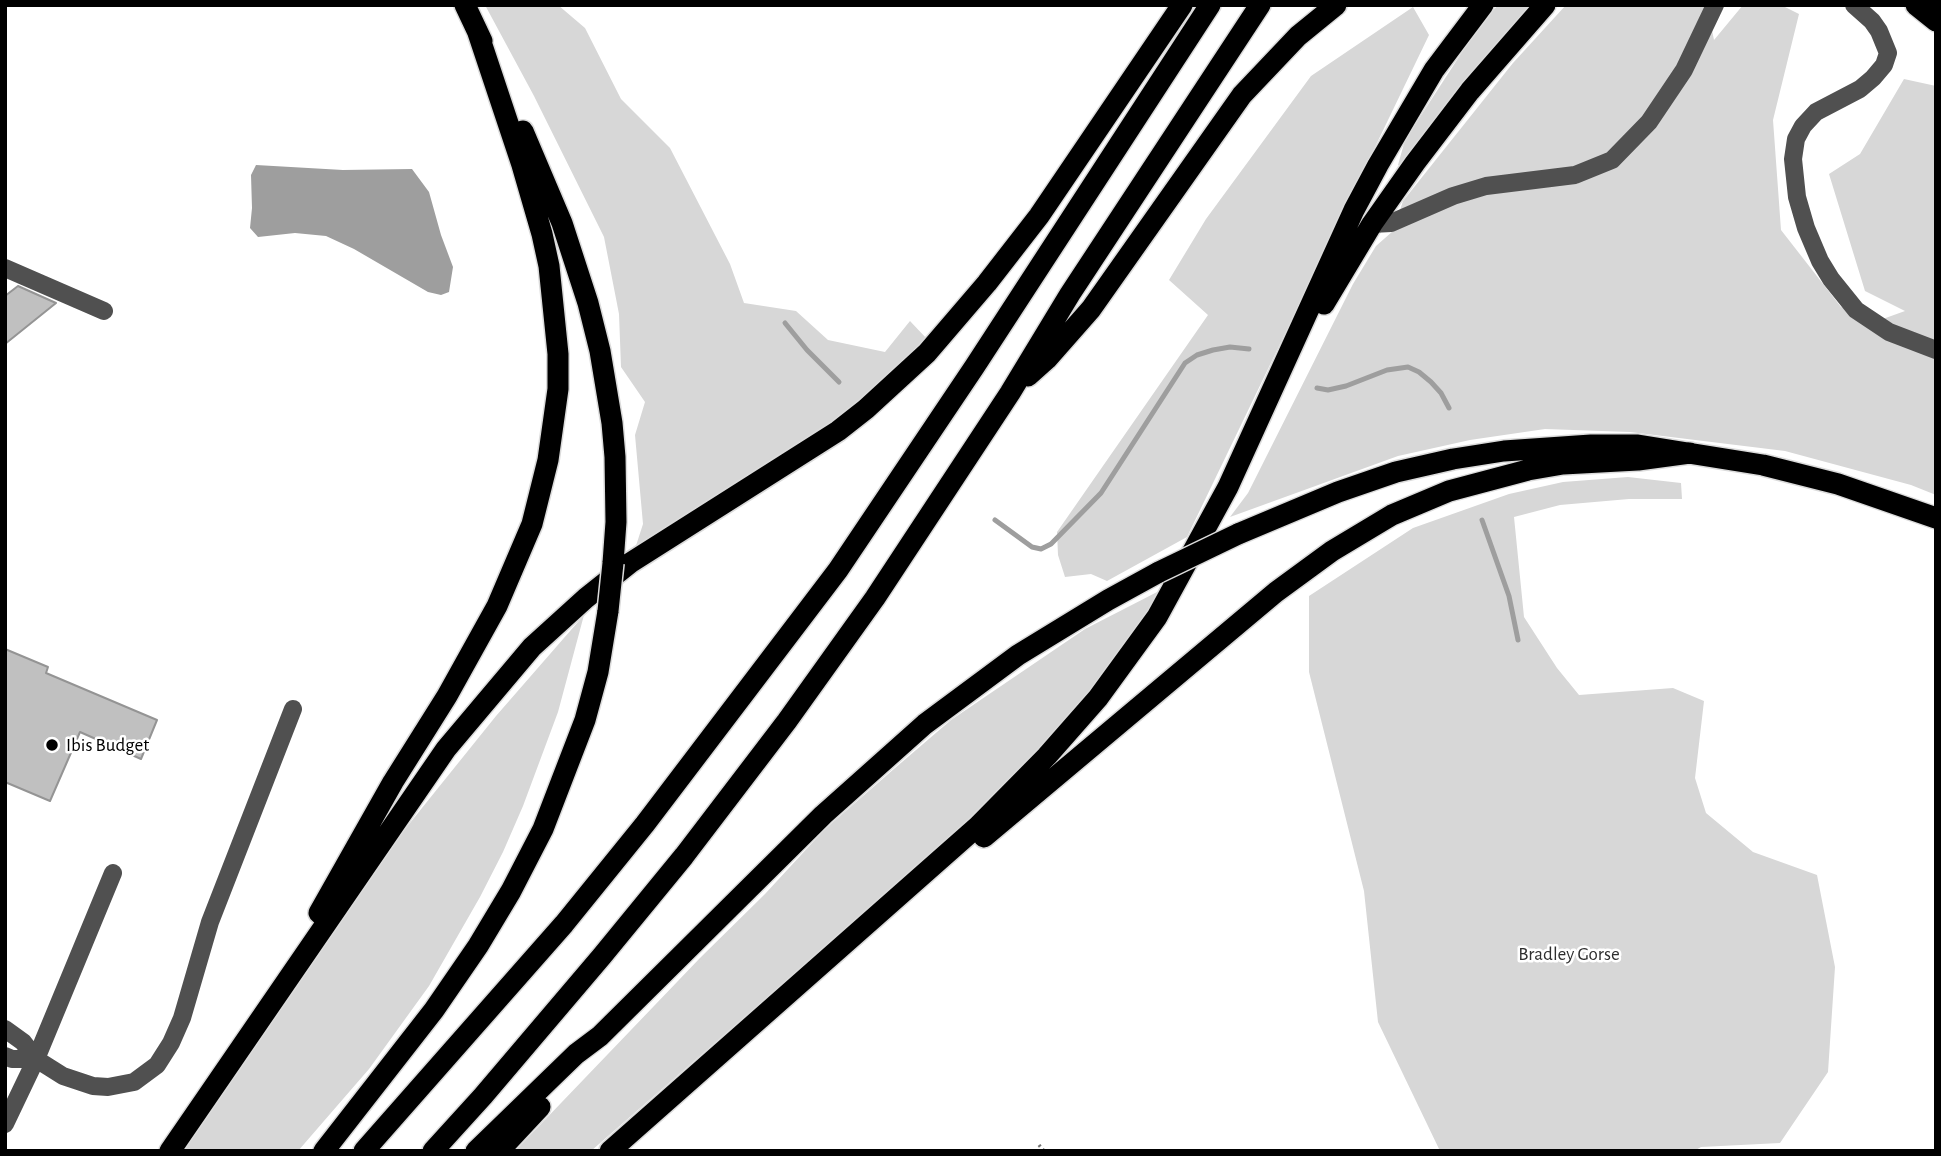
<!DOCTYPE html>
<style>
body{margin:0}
#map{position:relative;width:1941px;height:1156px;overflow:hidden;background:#fff;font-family:"Alegreya Sans",sans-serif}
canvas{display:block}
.frame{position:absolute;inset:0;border:7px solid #000;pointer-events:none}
</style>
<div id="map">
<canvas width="1941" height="1156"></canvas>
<div class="frame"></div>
</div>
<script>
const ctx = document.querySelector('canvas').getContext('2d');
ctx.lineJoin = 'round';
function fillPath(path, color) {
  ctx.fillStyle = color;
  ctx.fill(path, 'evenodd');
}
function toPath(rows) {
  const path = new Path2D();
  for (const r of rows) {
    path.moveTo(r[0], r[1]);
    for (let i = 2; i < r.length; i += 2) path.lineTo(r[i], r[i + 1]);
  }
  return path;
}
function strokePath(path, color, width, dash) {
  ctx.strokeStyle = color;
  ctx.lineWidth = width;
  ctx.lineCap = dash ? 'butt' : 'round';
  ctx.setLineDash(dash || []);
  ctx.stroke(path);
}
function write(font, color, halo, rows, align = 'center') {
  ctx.font = font + ' "Alegreya Sans",sans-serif';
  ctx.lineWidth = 5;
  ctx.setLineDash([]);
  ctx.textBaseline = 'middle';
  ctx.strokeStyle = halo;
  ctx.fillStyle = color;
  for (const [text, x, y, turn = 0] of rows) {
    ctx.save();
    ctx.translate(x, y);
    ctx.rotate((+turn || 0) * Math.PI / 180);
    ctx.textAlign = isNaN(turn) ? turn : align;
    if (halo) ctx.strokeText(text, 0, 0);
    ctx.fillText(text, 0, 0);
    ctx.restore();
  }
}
fillPath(toPath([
 [485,5,558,5,585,28,621,99,670,148,730,264,744,303,796,311,828,340,885,352,910,321,927,339,855,407,779,462,633,555,643,524,635,435,645,402,621,367,619,314,604,237,534,96],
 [1498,5,1534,5,1402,166,1398,165,1405,140,1481,23],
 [1566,5,1711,5,1708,11,1714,40,1743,5,1781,5,1799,14,1773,120,1781,230,1841,307,1880,320,1905,311,1865,291,1829,174,1860,154,1904,79,1936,86,1936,495,1911,485,1785,451,1630,432,1545,429,1470,440,1398,456,1230,517,1248,493,1353,284,1376,246,1393,231,1403,201,1513,63],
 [1413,7,1429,35,1187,537,1107,581,1091,574,1065,577,1058,555,1057,532,1208,315,1169,280,1206,219,1311,76],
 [1628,477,1681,483,1682,499,1629,499,1560,505,1514,517,1524,617,1557,668,1579,695,1673,688,1704,701,1695,778,1706,813,1753,852,1817,875,1835,967,1828,1072,1780,1143,1701,1147,1694,1151,1440,1151,1378,1022,1364,891,1309,672,1309,596,1413,528,1509,494,1563,482],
 [1161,590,1137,628,1083,699,1052,736,987,805,591,1151,515,1151,700,958,765,894,824,830,895,768,951,720,1085,629],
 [584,615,558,712,523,806,503,852,480,897,429,986,369,1069,298,1151,180,1151,393,844,496,716]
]), '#d7d7d7');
fillPath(toPath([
 [256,165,343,170,412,169,429,192,441,235,453,267,449,292,441,295,428,292,354,249,326,236,295,233,258,237,250,228,252,208,251,175]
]), '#9e9e9e');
strokePath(toPath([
 [785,323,807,350,839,382],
 [1317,388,1328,390,1346,386,1387,370,1408,367,1419,372,1431,382,1441,393,1449,408],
 [995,520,1032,547,1041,549,1051,544,1101,493,1185,363,1197,355,1213,350,1230,347,1249,349],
 [1482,520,1509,596,1518,640]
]), '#9e9e9e', 5);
const building = toPath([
 [18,286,56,303,5,344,5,296,18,286],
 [5,649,48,667,46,673,157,720,141,759,80,732,50,801,5,782,5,649]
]);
fillPath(building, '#c0c0c0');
strokePath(building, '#949494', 2);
const highway = toPath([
 [465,5,482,41],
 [1916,5,1936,21],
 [523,131,562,223,588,303,600,351,612,423,615,457,616,522,613,563],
 [1324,304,1372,224,1415,163,1470,91,1545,5],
 [1028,376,1047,359,1091,309,1242,95,1298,36,1336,5],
 [1238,534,1338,492,1396,472,1453,459,1504,451,1591,445,1638,445,1763,465,1838,484,1936,518],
 [984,837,1276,592,1332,551,1392,515,1449,491,1528,470,1563,464,1638,460,1690,453],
 [319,913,393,782,447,696,497,606,532,524,548,460,558,389,558,354,549,266,542,234,522,165,477,30],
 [170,1151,446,749,532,647,586,598,630,563,838,431,866,409,927,353,987,283,1039,216,1182,5],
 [324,1151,434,1010,478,946,511,891,543,829,585,720,598,672,608,611],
 [364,1151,564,924,645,824,838,570,975,366,1210,5],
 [433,1151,483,1096,602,956,684,856,787,721,875,598,1010,393,1070,294,1260,5],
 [476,1151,576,1054,600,1036,823,815,925,724,1018,655,1108,600,1159,572],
 [499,1151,540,1107],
 [610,1151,978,826,1047,756,1098,698,1157,617,1228,487,1354,210,1378,165,1434,70,1483,5]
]);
strokePath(highway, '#dbdbdb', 24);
strokePath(toPath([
 [1039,1145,1044,1151]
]), '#727272', 3.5, [2, 3.5]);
strokePath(toPath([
 [1854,5,1872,21,1879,31,1888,53,1884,65,1873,78,1860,89,1816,112,1803,126,1796,139,1793,159,1797,197,1806,228,1820,261,1831,279,1856,310,1889,332,1936,350],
 [1372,224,1391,223,1453,196,1486,186,1575,175,1612,160,1649,122,1684,70,1715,5],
 [5,268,104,311],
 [5,1029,23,1042,36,1059,63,1076,93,1086,108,1087,134,1082,157,1065,171,1043,182,1018,210,922,293,709],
 [5,1056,12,1059,36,1059],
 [5,1124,36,1059,113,873]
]), '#505050', 18);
strokePath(highway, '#000', 21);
const highwayBridge = toPath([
 [1159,572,1238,534],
 [608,611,613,563]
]);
strokePath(highwayBridge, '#dbdbdb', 24, []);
strokePath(highwayBridge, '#000', 21);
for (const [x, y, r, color] of [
 [52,745,7,"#000"]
]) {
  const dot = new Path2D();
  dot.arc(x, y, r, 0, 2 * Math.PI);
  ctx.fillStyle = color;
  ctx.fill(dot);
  strokePath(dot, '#fff', 2.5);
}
write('19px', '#000', '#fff', [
 ["Ibis Budget",66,745]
], 'left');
write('19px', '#2e2e2e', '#fff', [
 ["Bradley Gorse",1569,954]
]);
</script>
